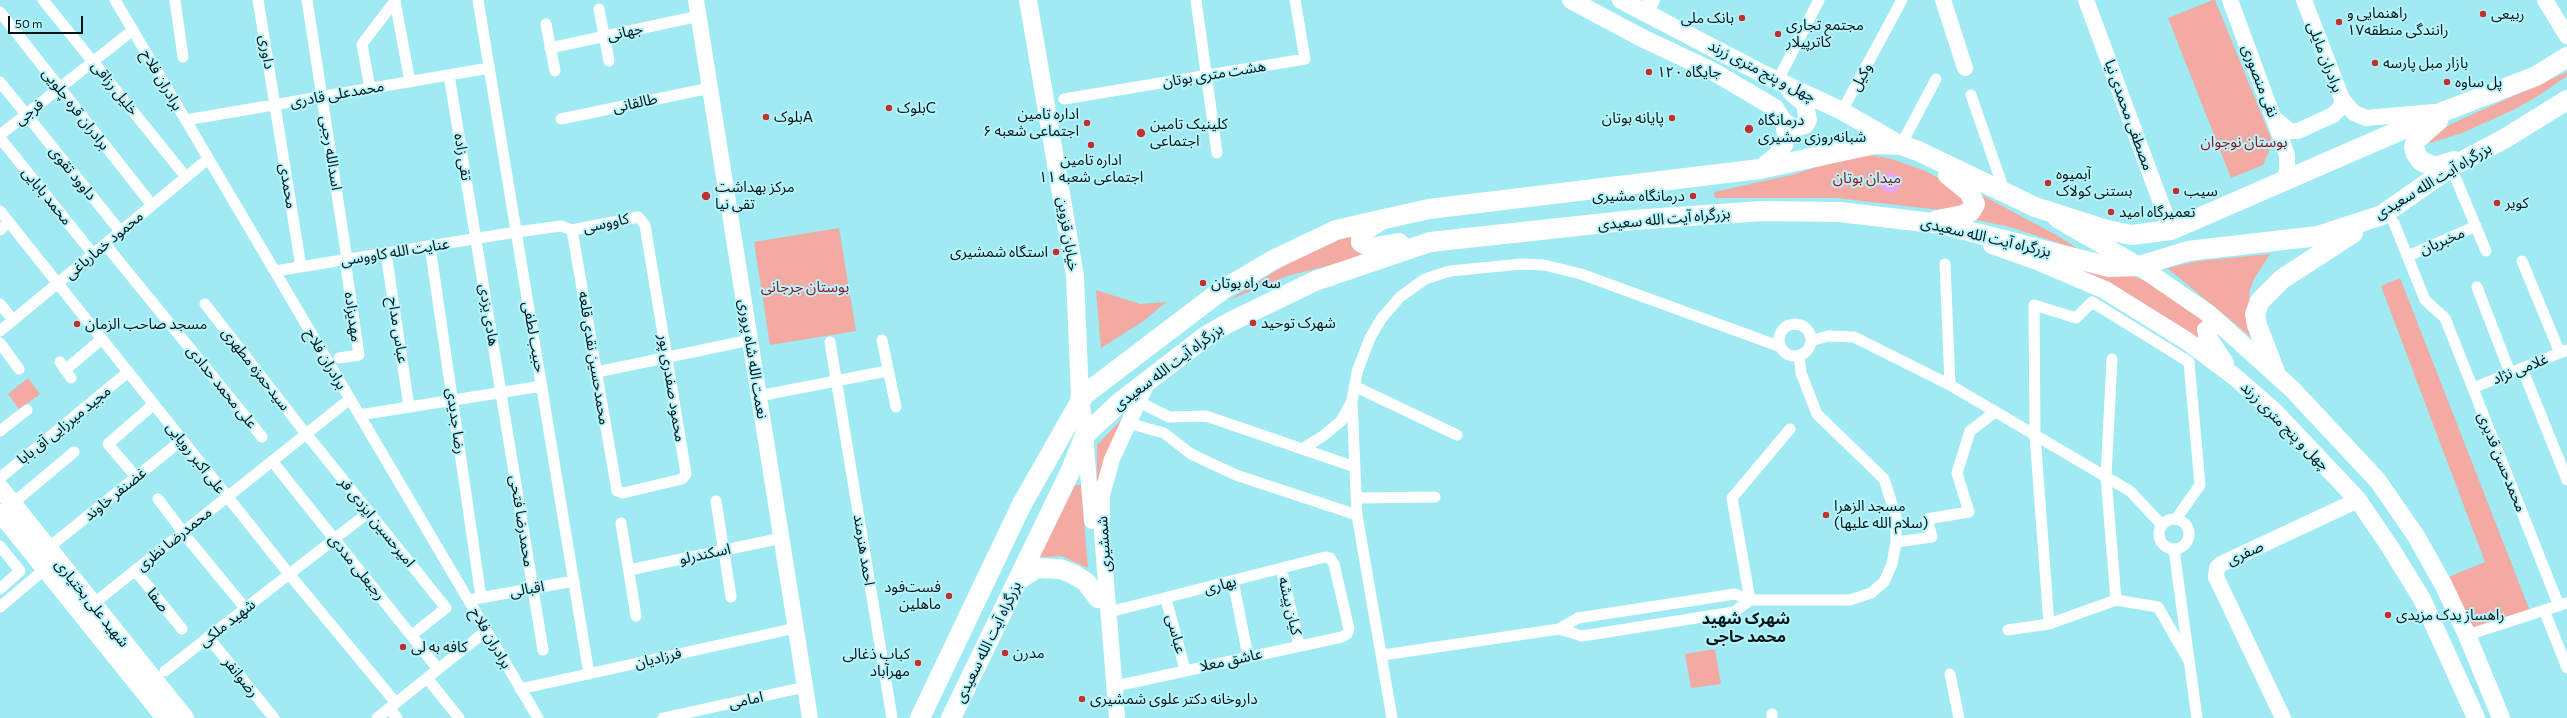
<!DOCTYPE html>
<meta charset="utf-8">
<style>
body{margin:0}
#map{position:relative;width:2567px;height:718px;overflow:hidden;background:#9feaf3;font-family:Commissioner,sans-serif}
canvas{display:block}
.scale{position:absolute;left:8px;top:16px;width:75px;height:18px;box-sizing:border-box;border:2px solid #001517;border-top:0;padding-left:5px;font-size:12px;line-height:14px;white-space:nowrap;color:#001517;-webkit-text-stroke:3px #b9f4fc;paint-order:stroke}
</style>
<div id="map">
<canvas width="2567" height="718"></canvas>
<div class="scale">50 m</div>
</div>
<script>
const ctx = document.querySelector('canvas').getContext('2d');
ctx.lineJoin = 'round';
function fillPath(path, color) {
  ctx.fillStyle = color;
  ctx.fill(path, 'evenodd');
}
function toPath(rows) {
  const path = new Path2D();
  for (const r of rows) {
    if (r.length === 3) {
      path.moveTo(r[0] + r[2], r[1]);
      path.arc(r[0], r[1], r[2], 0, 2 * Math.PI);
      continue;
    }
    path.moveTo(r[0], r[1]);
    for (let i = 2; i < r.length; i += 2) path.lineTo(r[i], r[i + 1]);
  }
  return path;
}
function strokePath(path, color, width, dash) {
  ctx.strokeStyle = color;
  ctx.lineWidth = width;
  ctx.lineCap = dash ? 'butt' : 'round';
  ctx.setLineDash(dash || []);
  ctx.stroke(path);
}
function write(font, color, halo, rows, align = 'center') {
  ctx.font = font + ' Commissioner,"Noto Sans Arabic",sans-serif';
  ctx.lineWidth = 4;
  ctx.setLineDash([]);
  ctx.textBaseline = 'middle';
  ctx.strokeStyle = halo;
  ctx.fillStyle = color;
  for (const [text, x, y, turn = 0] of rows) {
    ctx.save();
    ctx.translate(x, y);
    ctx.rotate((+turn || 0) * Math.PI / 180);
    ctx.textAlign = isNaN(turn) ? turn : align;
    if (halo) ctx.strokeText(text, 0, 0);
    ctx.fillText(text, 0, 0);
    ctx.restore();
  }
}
fillPath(toPath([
 [2213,0,2215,0,2271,138,2269,151,2263,165,2231,178,2168,18],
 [2567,72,2567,76,2538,96,2513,110,2462,133,2430,143,2429,139,2433,135,2451,124],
 [1870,155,1892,159,1923,170,1961,190,1967,205,1949,211,1837,198,1715,198,1714,192,1796,174,1848,156],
 [1976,192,2058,236,2080,250,2010,227,1972,219],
 [839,228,856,331,770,345,754,242],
 [1357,231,1352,238,1351,245,1355,251,1367,256,1287,276,1229,300,1293,260],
 [2270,254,2254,279,2250,290,2248,313,2256,341,2167,268,2199,261],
 [2073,268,2129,275,2146,281,2206,321,2199,340],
 [2400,278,2530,611,2473,628,2446,578,2485,562,2381,286],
 [1096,290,1140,304,1166,302,1145,320,1101,348],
 [28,378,40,394,19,409,8,394],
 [1123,418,1097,502,1097,445],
 [1075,485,1081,485,1088,568,1062,556,1039,557],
 [1715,649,1721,684,1691,688,1685,654]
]), '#f2aaa2');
fillPath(toPath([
 [1890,183,10]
]), '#eea2ef');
strokePath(toPath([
 [43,0,186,177],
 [115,0,538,718],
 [175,0,183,57],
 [258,0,301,267],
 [307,0,347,259],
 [478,0,589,674],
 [1196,0,1217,153],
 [395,1,410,82],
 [599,9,609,61],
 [0,12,152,205],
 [546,24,555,71],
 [550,48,699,16],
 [449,75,543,650],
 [1778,80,1819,0],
 [0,82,120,231],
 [370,89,362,44,395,1],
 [1971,95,2005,193],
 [1064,99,1305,59,1295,0],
 [1842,111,1902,0],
 [561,119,710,88],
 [186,120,489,68],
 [0,135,133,30],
 [0,138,93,254],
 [1901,145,1936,79],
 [2451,167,2486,251],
 [0,211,289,574,396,703],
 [2394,223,2425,300,2445,318,2559,606],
 [0,230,9,222],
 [105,244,262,437],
 [430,246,481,597],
 [386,253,409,407],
 [2408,256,2476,226],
 [2522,261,2560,353],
 [1945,264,1950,385],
 [275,271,516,232,561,226,572,230,638,217,645,225,686,474,682,479,623,493,617,491,572,230],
 [2477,287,2510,373],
 [0,304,13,320],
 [205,304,306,434],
 [1795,340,16],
 [0,331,208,159],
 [882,340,896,407],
 [1811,341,1828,336,1854,337,1950,385,2130,491,2162,525],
 [830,342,892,718],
 [0,343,19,369],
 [339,358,359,355,345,260],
 [2112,359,2106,477,2116,600],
 [60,362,71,378],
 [2522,368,2567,480],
 [65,370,102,339],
 [597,372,750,340],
 [1354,386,1457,435],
 [2473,388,2567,350],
 [759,396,887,371],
 [1137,401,1169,417,1206,416,1355,467],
 [1352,401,1357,515,1392,718],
 [359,415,542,386],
 [1128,423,1164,433,1191,454,1236,475,1357,515],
 [0,431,27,410],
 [308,436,446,608,412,635],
 [1302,449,1323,436,1341,421,1352,401,1357,372,1370,338,1381,319,1400,297,1425,279,1450,271,1522,264,1544,265,1581,274,1781,347],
 [276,466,438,669],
 [136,477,108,444,154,404],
 [0,478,128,372],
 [1357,498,1435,497],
 [158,499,183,532],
 [716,501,731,597],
 [12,504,74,452],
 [2174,534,15],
 [621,523,636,616],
 [189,540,245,608],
 [1896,542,1932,537,1927,519,1969,512,1957,473,1970,431,1995,412],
 [0,546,20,571,0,589],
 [48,548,182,440],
 [2174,550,2197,718],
 [1281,568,1299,645],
 [135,570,182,629],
 [629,570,782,538],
 [1233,581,1248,656],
 [474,599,574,581],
 [1166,599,1185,670],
 [1750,600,1732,498,1790,429],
 [93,604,350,399],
 [0,607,45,569],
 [2544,610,2567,668],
 [1109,612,1325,557,1330,558,1334,564,1349,629,1347,634,1342,637,1116,686],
 [2049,624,2035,435,2034,305,2076,318,2092,302,2189,362,2200,485,2176,519],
 [1559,629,1582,636,1734,612,1750,600],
 [2008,630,2049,624,2116,600,2158,607,2189,661],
 [2467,635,2567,603],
 [208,637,274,718],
 [1383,655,1559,629,1578,618,1735,594,1750,600,1850,600,1871,593,1884,582,1892,564,1896,542,1896,517,1884,479,1817,414,1801,373,1799,355],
 [165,671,369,512],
 [1950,674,1959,718],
 [427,678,459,718],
 [520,689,796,628],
 [389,708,397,718],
 [377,718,486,631],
 [663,718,805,687],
 [1772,718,1772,714]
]), '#fff', 11);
strokePath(toPath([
 [696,0,810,718],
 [1943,0,1965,68],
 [2086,0,2171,230],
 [2230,0,2287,155,2287,173,2279,184],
 [2304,0,2342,99,2354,113,2366,118,2434,112],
 [2545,0,2567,36],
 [1646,12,1652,0],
 [2275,119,2290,131,2298,131,2333,115,2341,107,2342,99],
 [1085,435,1092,521],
 [1117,718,1102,533,1102,495,1112,459,1147,383],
 [2283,718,2216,577,2217,568,2221,564,2358,500]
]), '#fff', 16);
strokePath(toPath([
 [1028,0,1075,276,1080,398,1085,435],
 [1571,0,1642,38,1714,72,1775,108,1784,122,1786,135,1784,145,1777,155,1760,169],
 [1621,0,1767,76,1842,111,1901,145],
 [1784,122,1794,128,1805,125,1808,120,1805,104,1791,92],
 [2057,219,2139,266,2209,314,2292,389,2378,481,2416,536,2444,586,2467,635,2501,718],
 [1992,245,2037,261,2105,290,2187,341,2235,377,2275,412,2358,500,2390,547,2422,599,2476,718],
 [2219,323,2206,330,2207,336,2225,363],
 [0,488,185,718],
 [0,513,165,718]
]), '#fff', 18);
strokePath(toPath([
 [2438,121,2416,140,2414,147,2416,154,2421,161,2435,167,2454,161],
 [1937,220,1963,215,1971,211,1975,204,1969,192,1948,175],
 [1380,221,1364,231,1361,236,1361,242,1371,248,1399,243],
 [2275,372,2257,325,2255,314,2260,301,2282,279,2353,233],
 [1080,398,1222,290,1273,260,1336,230,1384,219,1429,209,1760,169,1875,144,1901,145,1918,151,2035,207,2107,230,2132,235,2171,230,2445,111,2536,76,2567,57],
 [1018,580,1037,568,1060,569,1073,574,1086,582,1098,598],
 [920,718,1022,504,1088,388],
 [951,718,1070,472,1085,435,1119,403,1206,336,1228,323,1315,281,1430,242,1633,220,1762,211,1840,212,1941,224,2109,267,2139,266,2188,251,2318,236,2382,215,2451,167,2504,139,2567,100]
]), '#fff', 20);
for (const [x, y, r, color] of [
 [2483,14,4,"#bf302f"],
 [1742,18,4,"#bf302f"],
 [2339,22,4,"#bf302f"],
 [1778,34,4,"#bf302f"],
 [2375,63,4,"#bf302f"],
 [1649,72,4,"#bf302f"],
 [2447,82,4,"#bf302f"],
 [889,108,4,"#bf302f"],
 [766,117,4,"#bf302f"],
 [1672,118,4,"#bf302f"],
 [1087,123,4,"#bf302f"],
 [1749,129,5,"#bf302f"],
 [1141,133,5,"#bf302f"],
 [1091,145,4,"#bf302f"],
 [2048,183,4,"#bf302f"],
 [2176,191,4,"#bf302f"],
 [706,196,5,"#bf302f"],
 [1693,196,4,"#bf302f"],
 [2497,203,4,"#bf302f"],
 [2111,212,4,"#bf302f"],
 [1056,252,4,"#bf302f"],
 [1203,283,4,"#bf302f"],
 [1253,323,4,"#bf302f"],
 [77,324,4,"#bf302f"],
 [1826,515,4,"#bf302f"],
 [949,596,4,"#bf302f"],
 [2388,615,4,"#bf302f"],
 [403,647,4,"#bf302f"],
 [1005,653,4,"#bf302f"],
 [918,663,4,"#bf302f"],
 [1082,699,4,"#bf302f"]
]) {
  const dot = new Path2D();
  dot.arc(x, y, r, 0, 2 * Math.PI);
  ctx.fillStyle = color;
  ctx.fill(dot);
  strokePath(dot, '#b9f4fc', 1.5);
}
write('15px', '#001517', '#b9f4fc', [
 ["راهنمایی و",2347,13],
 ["رانندگی منطقه۱۷",2347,30],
 ["ربیعی",2491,14],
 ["بانک ملی",1734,18,"right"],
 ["مجتمع تجاری",1786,25],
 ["کاترپیلار",1786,42],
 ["بازار مبل پارسه",2383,63],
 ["جایگاه ۱۲۰",1657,72],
 ["پل ساوه",2455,82],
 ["بلوکC",897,108],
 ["اداره تامین",1079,114,"right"],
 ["اجتماعی شعبه ۶",1079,131,"right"],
 ["بلوکA",774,117],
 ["پایانه بوتان",1664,118,"right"],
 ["درمانگاه",1758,120],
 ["شبانه‌روزی مشیری",1758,137],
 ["کلینیک تامین",1150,124],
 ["اجتماعی",1150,141],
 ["اداره تامین",1091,160,"center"],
 ["اجتماعی شعبه ۱۱",1091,177,"center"],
 ["آبمیوه",2056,174],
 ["بستنی کولاک",2056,191],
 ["مرکز بهداشت",715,187],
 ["تقی نیا",715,204],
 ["سیب",2184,191],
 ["درمانگاه مشیری",1685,196,"right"],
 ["کویر",2505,203],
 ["تعمیرگاه امید",2119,212],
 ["استگاه شمشیری",1048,252,"right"],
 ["سه راه بوتان",1211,283],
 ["شهرک توحید",1261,323],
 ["مسجد صاحب الزمان",85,324],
 ["مسجد الزهرا",1834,506],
 ["(سلام الله علیها)",1834,523],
 ["فست‌فود",941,587,"right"],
 ["ماهلین",941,604,"right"],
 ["راهساز یدک مزیدی",2396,615],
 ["کافه به لی",411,647],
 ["مدرن",1013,653],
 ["کباب ذغالی",910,654,"right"],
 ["مهرآباد",910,671,"right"],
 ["داروخانه دکتر علوی شمشیری",1090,699]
], 'left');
write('15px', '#001517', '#b9f4fc', [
 ["جهانی",625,32,-12],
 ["داوری",267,52,81],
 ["برادران مایلی",2325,57,69],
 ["چهل و پنج متری زرند",1762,71,27],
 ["هشت متری بوتان",1214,74,-9],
 ["وکیل",1861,77,-62],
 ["برادران فلاح",162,80,60],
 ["نقی منصوری",2260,81,69],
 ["خلیل رزاقی",115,88,51],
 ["محمدعلی قادری",337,94,-10],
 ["طالقانی",635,103,-12],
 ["برادران قره چلویی",76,109,52],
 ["فرجی",29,112,-38],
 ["مصطفی محمدی نیا",2129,115,70],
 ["اسدالله رجبی",331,153,81],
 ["تقی زاده",463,157,81],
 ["داوود تقوی",73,173,51],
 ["بزرگراه آیت الله سعیدی",2433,181,-31],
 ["محمدی",288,186,81],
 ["محمد بابایی",47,196,51],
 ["بزرگراه آیت الله سعیدی",1664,219,-5],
 ["کاووسی",606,223,-12],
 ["خیابان قزوین",1068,234,81],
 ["بزرگراه آیت الله سعیدی",1986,237,13],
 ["مخبریان",2442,241,-23],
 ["محمود خمارباغی",104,245,-40],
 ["عنایت‌ الله کاووسی",395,252,-9],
 ["هادی یزدی",489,315,81],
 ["مهدیزاده",353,317,82],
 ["عباس مداح",398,330,81],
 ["حبیب لطفی",534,337,80],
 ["محمدحسین نقدی قلعه",594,358,81],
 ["برادران فلاح",326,359,60],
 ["نعمت الله شاه پروری",753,359,81],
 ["بزرگراه آیت الله سعیدی",1168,367,-37],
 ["سیدحمزه مطهری",256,369,52],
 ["غلامی نژاد",2520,369,-22],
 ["علی محمد حدادی",222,387,51],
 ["محمود صفدری پور",672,388,81],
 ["رضا جدیدی",456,421,82],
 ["مجید میرزایی آق بابا",64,425,-39],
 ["چهل و پنج متری زرند",2285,426,45],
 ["علی اکبر رویایی",196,458,52],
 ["محمدحسن قدیری",2502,462,68],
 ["غضنفر خاوند",115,494,-39],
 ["محمدرضا فتحی",522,521,81],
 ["امیرحسین ایزدی فر",377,522,51],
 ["محمدرضا نظری",174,539,-39],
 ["شمشیری",1104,544,-94],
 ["احمد هنرمند",864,550,81],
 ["صفری",2245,553,-25],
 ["اسکندرلو",705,554,-12],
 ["رجبعلی مددی",357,567,51],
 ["بهاری",1220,585,-15],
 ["اقبالی",527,589,-10],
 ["صفا",158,600,51],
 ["شهید علی بختیاری",92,603,51],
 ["کیان پیشه",1290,606,77],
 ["شهید ملکی",227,623,-38],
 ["عباسی",1176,634,75],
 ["برادران فلاح",491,638,60],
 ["بزرگراه آیت الله سعیدی",988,642,-64],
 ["فرزادیان",658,658,-13],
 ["عاشق معلا",1231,660,-12],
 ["رضوانفر",241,677,51],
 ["امامی",746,700,-12]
]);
write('15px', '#930f16', '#b9f4fc', [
 ["بوستان نوجوان",2244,142],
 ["میدان بوتان",1867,178],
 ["بوستان جرجانی",805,287]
]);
write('bold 16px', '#001517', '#b9f4fc', [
 ["شهرک شهید",1746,619],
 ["محمد حاجی",1746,637]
]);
</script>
